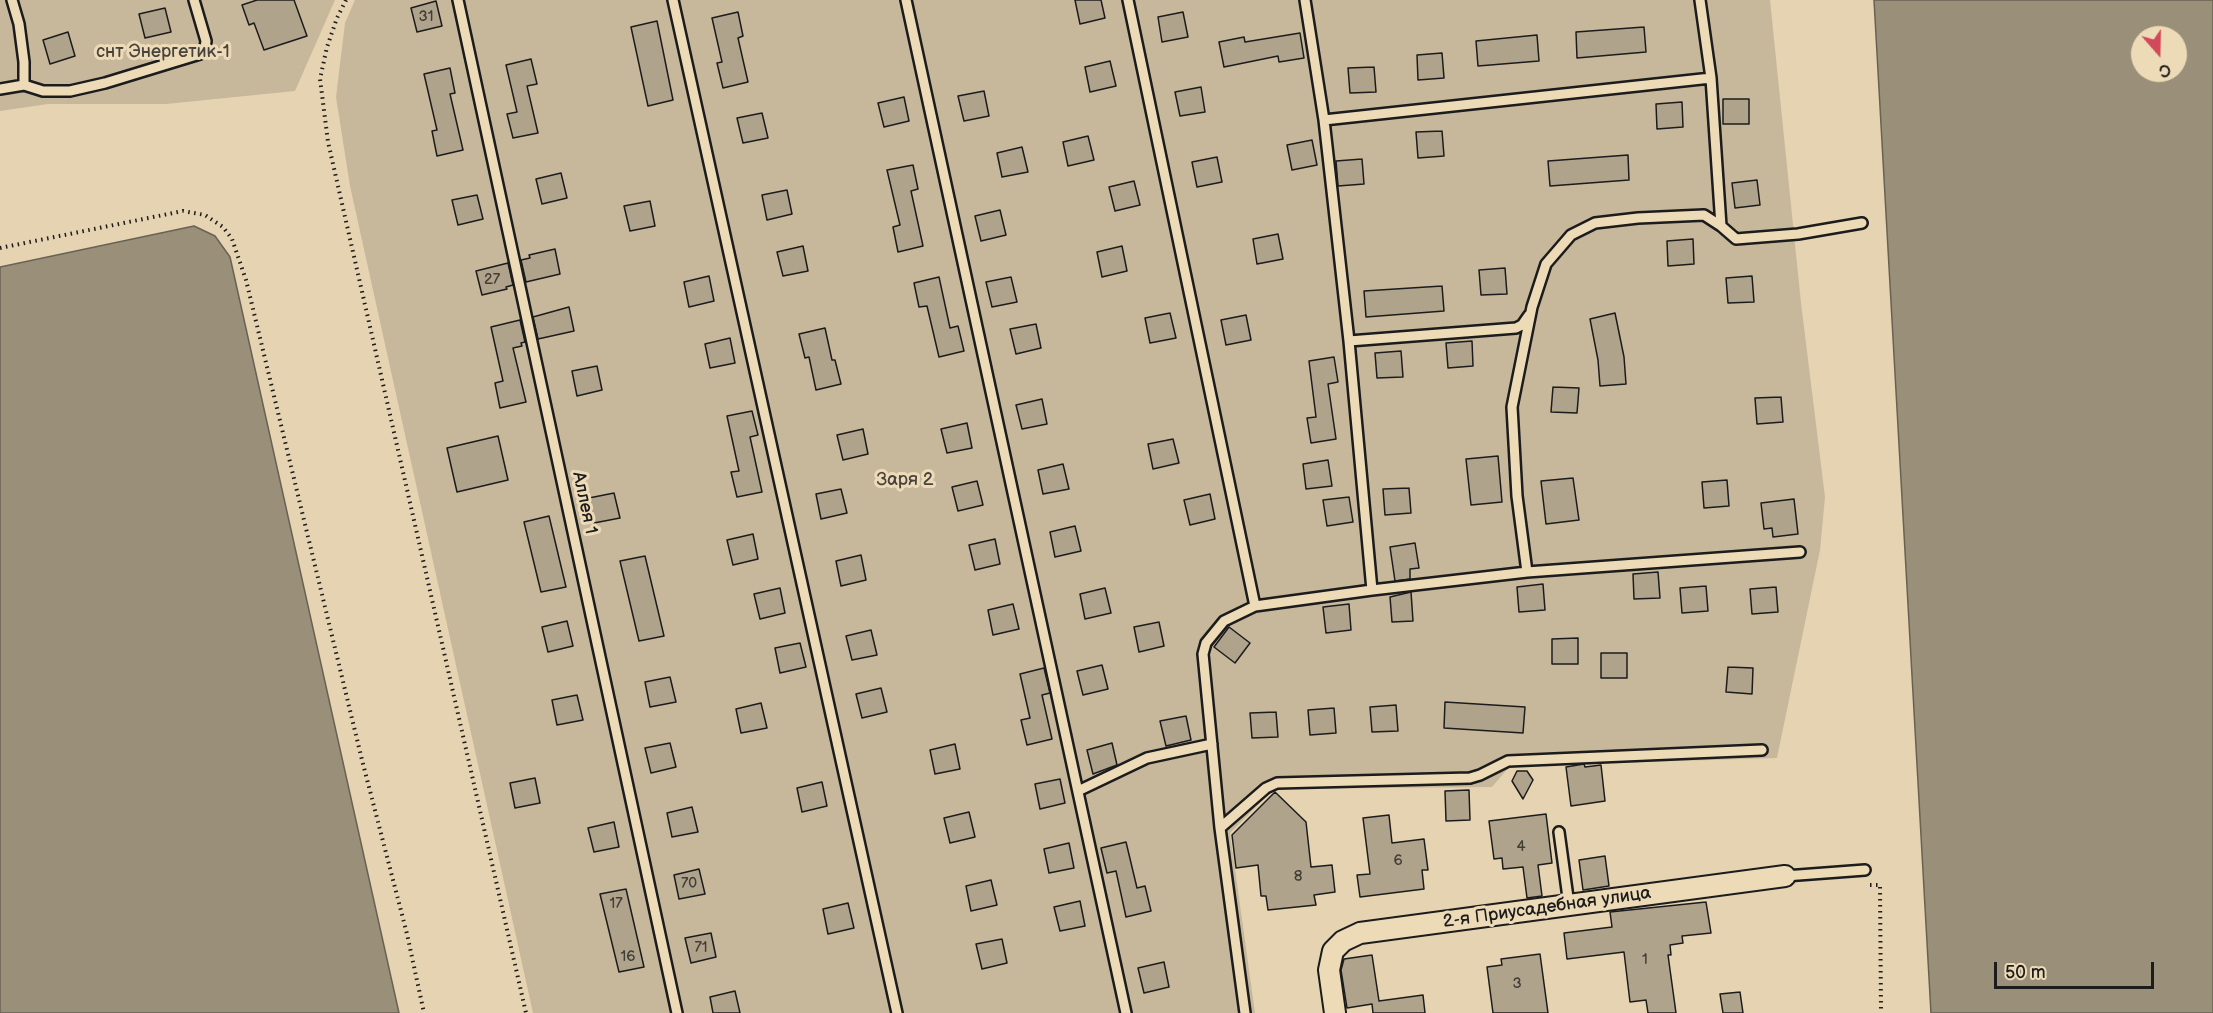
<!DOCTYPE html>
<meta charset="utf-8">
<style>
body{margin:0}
#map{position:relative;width:2213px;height:1013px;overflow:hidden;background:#e5d3b2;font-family:"Balsamiq Sans",sans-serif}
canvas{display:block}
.north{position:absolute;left:2129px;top:24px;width:60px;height:60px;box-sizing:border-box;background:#eddbb8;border:2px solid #998f7a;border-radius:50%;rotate:160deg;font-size:16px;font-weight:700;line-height:24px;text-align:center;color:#1c1c1c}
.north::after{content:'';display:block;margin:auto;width:21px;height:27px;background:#d1495b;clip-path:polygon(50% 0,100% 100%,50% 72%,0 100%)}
.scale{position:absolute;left:1994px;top:962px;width:160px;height:27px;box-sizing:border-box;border:3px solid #1c1c1c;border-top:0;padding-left:8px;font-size:18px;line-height:21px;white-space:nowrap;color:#1c1c1c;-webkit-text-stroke:4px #eddbb8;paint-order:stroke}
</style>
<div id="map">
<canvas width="2213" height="1013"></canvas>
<div class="north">С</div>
<div class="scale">50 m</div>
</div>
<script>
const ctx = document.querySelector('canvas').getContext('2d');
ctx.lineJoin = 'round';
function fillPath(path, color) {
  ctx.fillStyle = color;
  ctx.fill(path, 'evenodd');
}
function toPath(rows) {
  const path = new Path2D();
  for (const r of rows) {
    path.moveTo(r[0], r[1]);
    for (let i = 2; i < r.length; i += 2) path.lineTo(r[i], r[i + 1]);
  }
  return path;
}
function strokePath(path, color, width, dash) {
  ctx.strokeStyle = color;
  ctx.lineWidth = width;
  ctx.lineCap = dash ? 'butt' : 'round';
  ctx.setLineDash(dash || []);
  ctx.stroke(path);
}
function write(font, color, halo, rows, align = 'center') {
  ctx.font = font + ' "Balsamiq Sans",sans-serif';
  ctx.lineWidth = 6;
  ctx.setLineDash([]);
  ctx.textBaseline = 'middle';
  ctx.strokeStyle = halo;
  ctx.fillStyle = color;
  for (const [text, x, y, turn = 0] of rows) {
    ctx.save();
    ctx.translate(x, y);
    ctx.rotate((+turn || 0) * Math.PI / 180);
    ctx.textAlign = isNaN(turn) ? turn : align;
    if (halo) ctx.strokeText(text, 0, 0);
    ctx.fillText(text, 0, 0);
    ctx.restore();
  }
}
fillPath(toPath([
 [0,0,335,0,295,91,166,104,48,104,0,111],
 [355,0,1770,0,1801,303,1825,497,1820,550,1777,758,1510,766,1492,787,1274,789,1230,833,1255,1013,533,1013,350,186,336,97,345,23]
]), '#c7b89c');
const water = toPath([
 [1874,0,2213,0,2213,1013,1931,1013,1874,0],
 [2141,36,2177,36,2177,72,2141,72,2141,36],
 [194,226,215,236,230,257,399,1013,0,1013,0,267,194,226]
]);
fillPath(water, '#9a907a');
strokePath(water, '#686254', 1.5);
const building = toPath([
 [257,0,294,0,307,36,264,50,254,23,249,25,242,5,257,0],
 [1075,0,1101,0,1105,18,1080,24,1075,0],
 [436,1,442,26,417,32,411,8,436,1],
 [165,8,171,32,145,38,139,14,165,8],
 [738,12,743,36,738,38,748,82,723,88,717,63,722,62,712,18,738,12],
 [1183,12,1188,37,1162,42,1158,17,1183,12],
 [657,21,673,100,648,106,631,27,657,21],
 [1644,27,1646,52,1577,58,1576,32,1644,27],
 [68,32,75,56,50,64,43,40,68,32],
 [1300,33,1304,58,1279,62,1278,56,1224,67,1219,42,1244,37,1245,42,1300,33],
 [1537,35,1539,61,1478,66,1476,41,1537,35],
 [1442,53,1444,78,1418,80,1417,55,1442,53],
 [531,59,537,84,527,86,538,133,513,138,507,114,517,112,506,65,531,59],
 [1110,61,1116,86,1090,92,1085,67,1110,61],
 [1374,67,1376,92,1350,93,1348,68,1374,67],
 [450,68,455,93,450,94,463,150,437,156,432,131,437,130,424,74,450,68],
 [1201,87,1205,112,1180,116,1175,92,1201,87],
 [984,91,989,116,964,121,958,96,984,91],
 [904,97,909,121,884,127,878,103,904,97],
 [1723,99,1749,99,1749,124,1723,124,1723,99],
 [1682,102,1683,127,1657,129,1656,104,1682,102],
 [762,113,768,138,743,143,737,118,762,113],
 [1442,131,1444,156,1418,158,1416,132,1442,131],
 [1088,136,1094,160,1068,166,1063,142,1088,136],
 [1312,140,1317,165,1292,170,1287,145,1312,140],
 [1022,147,1028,172,1002,177,997,153,1022,147],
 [1628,155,1629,180,1550,186,1548,161,1628,155],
 [1217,157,1222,182,1197,187,1192,162,1217,157],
 [1362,159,1364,184,1338,186,1336,161,1362,159],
 [913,165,918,189,911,191,923,246,898,252,893,227,900,225,887,170,913,165],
 [561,173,567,198,542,204,536,179,561,173],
 [1757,180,1760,205,1735,208,1732,183,1757,180],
 [1134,181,1140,205,1115,211,1109,187,1134,181],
 [787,190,792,214,767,220,762,195,787,190],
 [477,195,483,219,458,225,452,200,477,195],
 [650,201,655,226,630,231,624,206,650,201],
 [1000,210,1006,235,981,241,975,216,1000,210],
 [1278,234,1283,259,1257,264,1253,239,1278,234],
 [1693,239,1694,264,1668,266,1667,241,1693,239],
 [803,246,808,271,783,276,777,252,803,246],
 [1122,246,1127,271,1102,277,1097,252,1122,246],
 [555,249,560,274,526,282,521,260,530,258,529,255,555,249],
 [508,263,513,285,506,287,507,289,482,295,476,271,508,263],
 [1505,268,1507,294,1481,295,1479,270,1505,268],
 [709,276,714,301,689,307,684,282,709,276],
 [1752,276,1754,302,1728,303,1726,278,1752,276],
 [939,277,950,328,958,326,964,351,939,357,927,306,919,307,914,283,939,277],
 [1011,277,1017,302,992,307,986,282,1011,277],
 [1442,286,1444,311,1366,317,1364,291,1442,286],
 [569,307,574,331,538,339,533,317,569,307],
 [1170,313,1176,338,1150,343,1145,318,1170,313],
 [1615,313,1624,357,1626,384,1600,386,1598,360,1590,319,1615,313],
 [1246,315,1251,340,1226,345,1221,320,1246,315],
 [520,320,525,342,521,343,522,346,513,348,526,402,500,408,495,383,503,381,491,327,520,320],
 [1036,324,1041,348,1016,354,1010,329,1036,324],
 [825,328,832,360,835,360,841,384,816,390,809,357,805,358,799,334,825,328],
 [730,338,735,363,710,368,705,344,730,338],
 [1472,341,1473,366,1448,368,1446,343,1472,341],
 [1401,351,1403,377,1377,378,1375,353,1401,351],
 [1334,357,1338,382,1328,384,1336,439,1311,443,1307,418,1316,417,1309,361,1334,357],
 [597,366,602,390,577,396,572,371,597,366],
 [1553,387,1579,388,1577,413,1551,412,1553,387],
 [1781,397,1783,422,1757,424,1755,398,1781,397],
 [1042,399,1047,424,1022,429,1016,405,1042,399],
 [752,411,758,435,750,437,762,492,737,497,731,472,739,471,727,416,752,411],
 [967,423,972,448,947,453,941,429,967,423],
 [863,429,868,454,843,460,837,435,863,429],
 [498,436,508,480,457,492,447,448,498,436],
 [1173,439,1179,463,1153,469,1148,444,1173,439],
 [1498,456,1502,502,1471,505,1466,459,1498,456],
 [1328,460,1332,486,1306,489,1303,464,1328,460],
 [1063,464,1069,489,1043,494,1038,470,1063,464],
 [1573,478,1579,520,1546,524,1541,481,1573,478],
 [1727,480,1729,506,1704,508,1702,482,1727,480],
 [977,481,983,505,958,511,952,487,977,481],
 [1409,488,1411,513,1385,515,1383,489,1409,488],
 [841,489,847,513,821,519,816,494,841,489],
 [614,493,620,518,594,523,589,498,614,493],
 [1210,494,1215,519,1190,525,1184,500,1210,494],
 [1349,497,1353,522,1327,526,1323,500,1349,497],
 [1794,499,1798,534,1773,537,1772,528,1764,529,1761,503,1794,499],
 [549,516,566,587,541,592,524,522,549,516],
 [1075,526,1081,551,1055,557,1050,532,1075,526],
 [753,534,758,559,733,565,727,540,753,534],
 [995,539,1000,564,975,570,969,545,995,539],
 [1415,543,1419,568,1410,569,1410,579,1395,581,1390,547,1415,543],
 [861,555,866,580,841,586,836,561,861,555],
 [645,556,664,636,639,641,620,561,645,556],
 [1658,572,1660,598,1634,599,1633,574,1658,572],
 [1543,584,1545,610,1519,612,1517,587,1543,584],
 [1706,586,1708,611,1682,613,1680,588,1706,586],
 [1776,587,1778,612,1752,614,1750,589,1776,587],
 [780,588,785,613,760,619,754,594,780,588],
 [1105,588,1111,613,1085,619,1080,594,1105,588],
 [1411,592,1413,621,1392,622,1390,597,1411,592],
 [1013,604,1019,629,993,635,988,610,1013,604],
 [1349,604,1351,630,1326,633,1323,607,1349,604],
 [567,621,573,646,548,652,542,627,567,621],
 [1159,622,1164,646,1139,652,1134,627,1159,622],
 [1229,627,1250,643,1235,663,1214,647,1229,627],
 [871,630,877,655,852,660,846,636,871,630],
 [1578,638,1578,664,1552,664,1552,639,1578,638],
 [800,643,806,667,780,673,775,648,800,643],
 [1601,653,1627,653,1627,678,1601,678,1601,653],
 [1102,665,1108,689,1083,695,1077,671,1102,665],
 [1728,667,1753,668,1752,694,1726,692,1728,667],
 [1044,668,1050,693,1042,695,1052,739,1027,745,1021,720,1030,718,1020,674,1044,668],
 [670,677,676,702,650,707,645,682,670,677],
 [881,688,887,712,862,718,856,694,881,688],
 [577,695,583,720,557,725,552,700,577,695],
 [1445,702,1525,707,1523,733,1444,728,1445,702],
 [761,703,767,728,741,733,736,709,761,703],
 [1396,705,1398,731,1372,732,1370,707,1396,705],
 [1334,708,1336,733,1310,735,1308,710,1334,708],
 [1276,712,1278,737,1252,738,1250,713,1276,712],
 [1186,716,1191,740,1166,746,1160,721,1186,716],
 [670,743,676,767,651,773,645,748,670,743],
 [1112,743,1117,765,1093,774,1087,750,1112,743],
 [955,744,960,769,935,774,930,750,955,744],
 [1584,764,1585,767,1601,765,1605,801,1571,806,1566,767,1584,764],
 [1517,771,1527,771,1533,780,1523,799,1512,781,1517,771],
 [535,778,540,803,515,808,510,783,535,778],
 [1060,779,1065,803,1040,809,1035,784,1060,779],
 [822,782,827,806,802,812,797,788,822,782],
 [1469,790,1470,820,1446,821,1445,791,1469,790],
 [1275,792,1306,822,1311,867,1332,865,1335,892,1314,895,1316,905,1268,910,1266,896,1261,896,1258,865,1236,868,1232,835,1275,792],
 [692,807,698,832,672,837,667,813,692,807],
 [969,812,975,837,950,843,944,818,969,812],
 [1546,814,1552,863,1538,865,1542,896,1527,898,1523,867,1503,869,1502,858,1494,859,1489,821,1546,814],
 [1389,815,1392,843,1424,839,1428,870,1422,870,1424,889,1360,897,1357,875,1370,874,1363,818,1389,815],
 [614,822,619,847,594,852,588,828,614,822],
 [1126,842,1137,888,1145,886,1151,911,1126,917,1116,871,1107,873,1101,848,1126,842],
 [1069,843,1074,868,1049,873,1044,849,1069,843],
 [1605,856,1609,886,1583,890,1579,860,1605,856],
 [699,869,705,894,679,899,674,875,699,869],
 [991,880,997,905,971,911,966,886,991,880],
 [626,889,644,967,619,972,600,894,626,889],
 [1080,901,1085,926,1060,931,1054,907,1080,901],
 [1706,902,1711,933,1682,936,1683,943,1670,945,1671,955,1668,955,1676,1013,1648,1013,1646,1000,1630,1002,1624,952,1567,959,1564,933,1612,927,1610,912,1706,902],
 [848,903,854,928,828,934,823,909,848,903],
 [711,933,716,957,691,963,685,938,711,933],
 [1002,939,1007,963,982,969,976,944,1002,939],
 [1540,954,1548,1013,1493,1013,1487,967,1502,965,1501,959,1540,954],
 [1372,955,1379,1001,1423,995,1425,1013,1373,1013,1372,1004,1347,1008,1341,970,1344,959,1372,955],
 [1164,962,1169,987,1144,993,1138,968,1164,962],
 [735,991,740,1013,713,1013,710,997,735,991],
 [1740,992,1743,1013,1723,1013,1720,994,1740,992]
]);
fillPath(building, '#b0a38b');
strokePath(building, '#1c1c1c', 1.5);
const service = toPath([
 [12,0,19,24,24,62,24,85],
 [458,0,677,1013],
 [673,0,897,1013],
 [906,0,1126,1013],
 [1128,0,1255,606],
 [1305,0,1324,120,1349,341,1372,590],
 [1700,0,1711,78,1721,226],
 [0,89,24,85,43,91,70,91,105,83,200,54,205,48,206,41,194,0],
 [1324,120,1711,78],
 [1349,341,1516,328,1522,325,1529,315],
 [1527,572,1517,496,1512,407,1532,307,1546,264,1571,235,1595,223,1638,218,1704,215,1721,226,1736,239,1798,234,1862,223],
 [1078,791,1147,758,1212,744],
 [1220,828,1266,788,1277,783,1470,778,1480,775,1508,761,1762,750],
 [1559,832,1569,905],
 [1785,876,1865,870],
 [1245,1013,1220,828,1203,654,1206,643,1224,621,1255,606,1372,590,1527,572,1800,552]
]);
const minor = toPath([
 [1335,1013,1329,970,1333,951,1343,941,1360,933,1785,876]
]);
strokePath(service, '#1c1c1c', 14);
strokePath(minor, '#1c1c1c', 24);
strokePath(toPath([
 [346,0,337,18,327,47,320,79,328,142,526,1013],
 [0,248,183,211,205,215,223,227,232,239,246,280,362,760,407,934,424,1013],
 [1870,885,1880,885,1881,1013]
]), '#1c1c1c', 4, [1.5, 4.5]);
strokePath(service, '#eddbb8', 9);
strokePath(minor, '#eddbb8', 20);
write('15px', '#413e38', null, [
 ["31",426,17],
 ["27",492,280],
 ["4",1521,847],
 ["6",1398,861],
 ["8",1298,877],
 ["70",689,884],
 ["17",616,904],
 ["71",701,948],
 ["16",628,957],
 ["1",1645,960],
 ["3",1517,984]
]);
write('18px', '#47433c', '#eddbb8', [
 ["снт Энергетик-1",163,52],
 ["Заря 2",905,480]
]);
write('18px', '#1c1c1c', '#eddbb8', [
 ["Аллея 1",584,503,78],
 ["2-я Приусадебная улица",1547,908,-8]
]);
</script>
